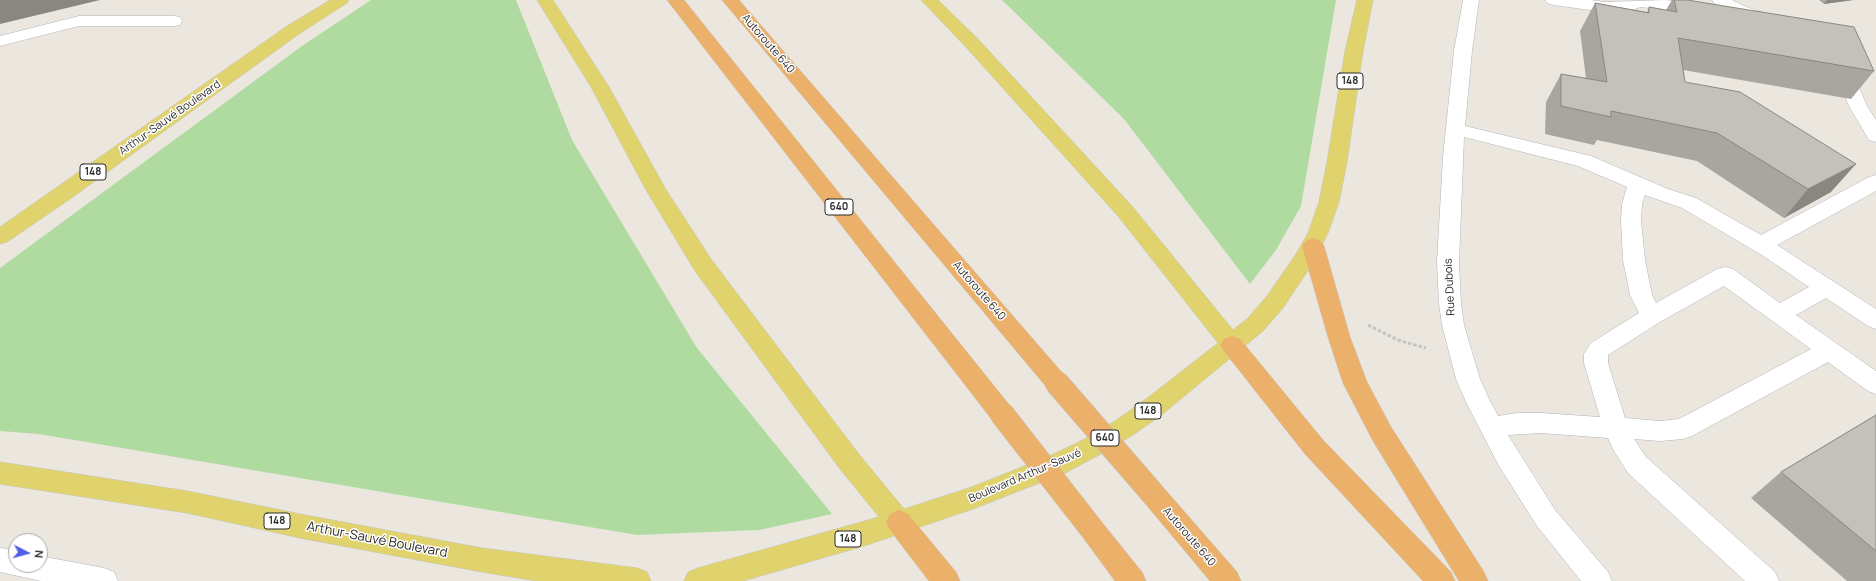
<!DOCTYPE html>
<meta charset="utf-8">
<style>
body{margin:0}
#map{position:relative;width:1876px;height:581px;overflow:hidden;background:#ebe7df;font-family:Manrope,sans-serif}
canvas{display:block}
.north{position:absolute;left:8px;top:533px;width:40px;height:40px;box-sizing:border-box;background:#fff;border:1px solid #aaa;border-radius:50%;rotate:96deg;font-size:11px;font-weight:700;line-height:16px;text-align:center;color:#2b2b2b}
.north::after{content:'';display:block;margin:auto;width:14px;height:18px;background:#525de5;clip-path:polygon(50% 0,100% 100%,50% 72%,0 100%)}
</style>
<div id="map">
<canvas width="1876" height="581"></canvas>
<div class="north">N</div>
</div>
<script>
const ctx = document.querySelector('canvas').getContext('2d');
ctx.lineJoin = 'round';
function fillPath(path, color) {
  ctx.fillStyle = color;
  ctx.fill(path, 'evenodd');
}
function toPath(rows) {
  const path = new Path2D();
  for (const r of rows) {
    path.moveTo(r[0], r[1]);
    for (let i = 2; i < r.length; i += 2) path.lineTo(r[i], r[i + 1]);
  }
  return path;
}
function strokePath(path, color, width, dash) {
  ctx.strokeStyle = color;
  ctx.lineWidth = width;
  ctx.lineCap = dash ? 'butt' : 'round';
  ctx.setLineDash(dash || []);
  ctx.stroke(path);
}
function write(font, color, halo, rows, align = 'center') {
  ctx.font = font + ' Manrope,sans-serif';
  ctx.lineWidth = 3;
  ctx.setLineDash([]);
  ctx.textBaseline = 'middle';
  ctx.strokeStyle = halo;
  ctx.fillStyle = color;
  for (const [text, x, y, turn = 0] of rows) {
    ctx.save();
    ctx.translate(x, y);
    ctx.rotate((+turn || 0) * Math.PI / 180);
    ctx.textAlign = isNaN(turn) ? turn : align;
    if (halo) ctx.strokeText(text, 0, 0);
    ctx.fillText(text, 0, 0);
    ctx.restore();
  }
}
fillPath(toPath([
 [371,0,516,0,572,140,697,348,832,514,759,530,637,535,39,434,0,431,0,268,302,46],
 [1002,0,1336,0,1301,206,1276,250,1250,284,1124,119]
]), '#afdba1');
const minor = toPath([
 [1463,0,1479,0,1472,51,1465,126,1591,156,1668,189,1696,198,1761,235,1869,177,1876,175,1876,191,1777,245,1876,309,1876,329,1868,326,1826,298,1796,315,1876,371,1876,394,1868,391,1828,362,1692,436,1683,439,1660,441,1634,439,1646,457,1775,572,1779,581,1745,581,1628,473,1614,451,1608,438,1541,433,1508,435,1555,510,1608,572,1612,581,1581,581,1537,526,1499,466,1466,402,1456,379,1442,325,1439,304,1437,262,1443,157,1454,51,1463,0],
 [1464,137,1578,166,1627,187,1622,204,1621,221,1623,260,1630,295,1639,313,1591,343,1584,354,1584,363,1600,417,1541,413,1517,413,1498,416,1489,399,1480,379,1464,325,1461,304,1459,262,1464,137],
 [1645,195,1682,208,1765,257,1809,287,1780,303,1733,269,1725,267,1717,269,1656,303,1652,295,1645,260,1641,221,1642,204,1645,195],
 [1724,286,1811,349,1679,419,1660,421,1625,418,1608,363,1608,355,1660,322,1724,286],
 [1545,0,1590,0,1605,2,1665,0,1699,4,1705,5,1707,9,1705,13,1699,14,1641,7,1628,11,1605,12,1553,5,1547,3,1545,0],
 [1712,0,1732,0,1744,6,1766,14,1768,18,1766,22,1760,23,1754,22,1732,14,1714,3,1712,0],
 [79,16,174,16,180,17,182,21,180,25,174,26,79,26,0,46,0,36,79,16],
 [1842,63,1848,64,1851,68,1867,106,1876,120,1876,142,1869,140,1849,106,1833,68,1836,64,1842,63],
 [0,548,16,550,16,565,40,565,40,556,104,568,114,572,118,581,41,581,0,572,0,548]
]);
const major = toPath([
 [330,0,349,0,347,3,299,34,70,199,7,242,0,244,0,227,287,26,330,0],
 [537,0,553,0,609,87,665,188,711,259,858,453,904,509,969,488,1047,457,1081,441,1115,421,1146,399,1218,343,1118,216,965,46,921,0,938,0,977,38,1132,206,1233,330,1247,319,1267,296,1296,254,1308,233,1319,202,1327,162,1345,51,1357,0,1373,0,1363,51,1347,162,1339,202,1328,233,1313,263,1283,308,1263,331,1164,413,1133,435,1099,455,1065,473,973,509,864,546,743,581,684,581,688,572,698,568,879,517,840,469,695,271,646,190,591,87,537,0],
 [0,462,187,491,305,515,482,548,637,568,647,572,651,581,537,581,482,572,305,539,187,513,0,484,0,462]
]);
const highway = toPath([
 [667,0,684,0,1011,407,1014,414,1011,421,1002,424,993,421,667,0],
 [722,0,739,0,1065,376,1069,383,1065,390,1057,393,1049,390,722,0],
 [1313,238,1320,241,1324,246,1350,337,1367,382,1391,427,1484,572,1488,581,1459,581,1373,441,1343,383,1328,337,1302,246,1306,241,1313,238],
 [1232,336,1240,339,1323,440,1451,572,1455,581,1423,581,1305,454,1224,351,1220,345,1224,339,1232,336],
 [1153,483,1162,486,1237,572,1241,581,1210,581,1144,502,1140,494,1144,486,1153,483],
 [899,510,908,514,956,572,960,581,929,581,890,530,886,522,890,514,899,510],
 [1091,516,1100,520,1142,572,1146,581,1115,581,1082,536,1078,528,1082,520,1091,516]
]);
strokePath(minor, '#b2b3bd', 1);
strokePath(major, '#c4c4c4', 1);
strokePath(highway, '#c4c4c4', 1);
strokePath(toPath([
 [1368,325,1398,340,1426,348]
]), '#c4c4c4', 3, [3.5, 2]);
fillPath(minor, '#fff');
fillPath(major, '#e0d36e');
fillPath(highway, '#ebb069');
const highwayBridge = toPath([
 [1057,383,1153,494],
 [1002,414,1091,528]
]);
strokePath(highwayBridge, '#c4c4c4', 25, []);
strokePath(highwayBridge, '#ebb069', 24);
fillPath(toPath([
 [1672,0,1687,0,1874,71,1851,99,1683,70,1685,82,1831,192,1784,218,1697,161,1597,140,1594,145,1545,134,1546,102,1561,74,1586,78,1580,31,1595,3,1647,12,1649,7,1666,10],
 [1819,0,1853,0,1824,4],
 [1876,415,1876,581,1847,581,1751,498,1781,472]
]), '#a9a6a0');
fillPath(toPath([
 [0,0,100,0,0,24],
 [1827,0,1853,0,1824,4],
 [1856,164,1831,192,1784,218,1808,189]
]), '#898782');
const building = toPath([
 [1674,0,1687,0,1854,27,1874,71,1678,38,1685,82,1740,92,1856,164,1808,189,1717,133,1611,111,1611,117,1561,106,1561,74,1607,82,1595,3,1649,13,1649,7,1677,12,1674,0],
 [1876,415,1876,551,1781,472,1876,415]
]);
fillPath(building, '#c4c1ba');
strokePath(building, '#898782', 1);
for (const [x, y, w] of [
 [1350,81,26],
 [93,172,26],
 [839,207,28],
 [1148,411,26],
 [1105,438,28],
 [277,521,26],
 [848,539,26]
]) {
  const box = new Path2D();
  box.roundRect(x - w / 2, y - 8, w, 16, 3);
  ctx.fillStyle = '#fff';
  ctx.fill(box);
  strokePath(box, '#2b2b2b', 1);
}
write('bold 10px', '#2b2b2b', null, [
 ["148",1350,81],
 ["148",93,172],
 ["640",839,207],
 ["148",1148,411],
 ["640",1105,438],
 ["148",277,521],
 ["148",848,539]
]);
write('11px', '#2b2b2b', '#fff', [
 ["Autoroute 640",768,44,49],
 ["Arthur-Sauvé Boulevard",170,118,-35],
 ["Rue Dubois",1450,287,-93],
 ["Autoroute 640",979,291,49],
 ["Boulevard Arthur-Sauvé",1025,476,-23],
 ["Autoroute 640",1189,537,49]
]);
write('13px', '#2b2b2b', '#fff', [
 ["Arthur-Sauvé Boulevard",377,540,11]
]);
</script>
